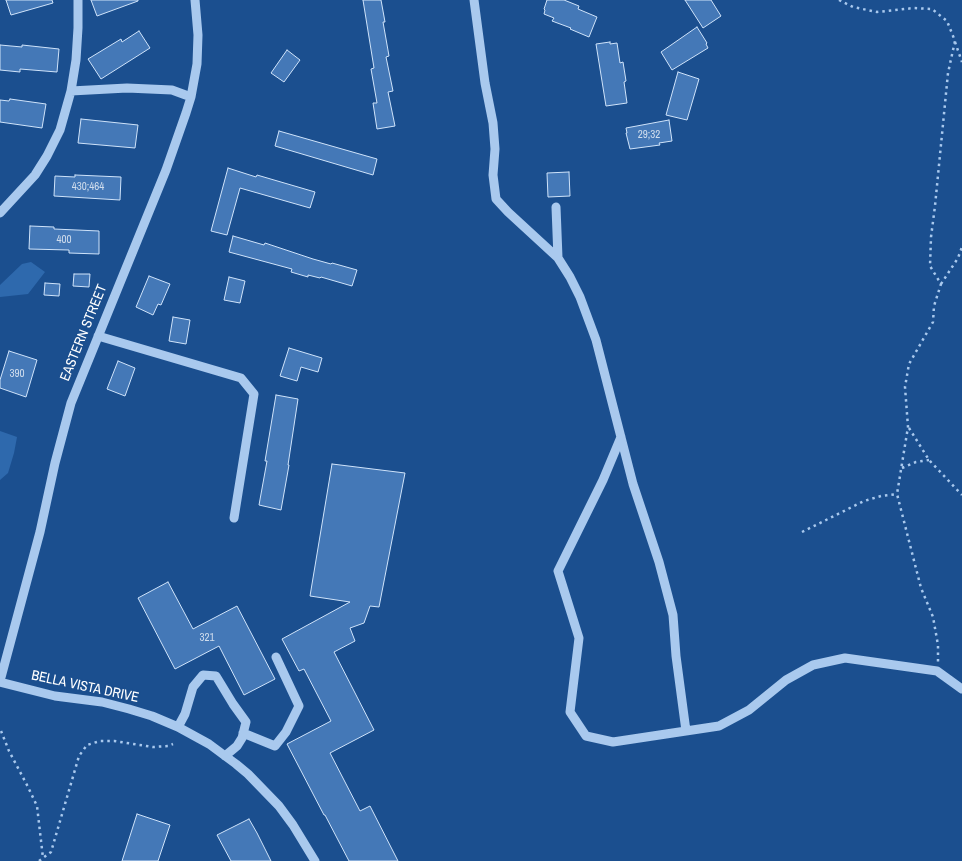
<!DOCTYPE html>
<style>
body{margin:0}
canvas{display:block;background:#1b4f8f}
</style>
<canvas width="962" height="861"></canvas>
<script>
const ctx = document.querySelector('canvas').getContext('2d');
ctx.lineJoin = 'round';
function fillPath(path, color) {
  ctx.fillStyle = color;
  ctx.fill(path, 'evenodd');
}
function toPath(rows) {
  const path = new Path2D();
  for (const r of rows) {
    path.moveTo(r[0], r[1]);
    for (let i = 2; i < r.length; i += 2) path.lineTo(r[i], r[i + 1]);
  }
  return path;
}
function strokePath(path, color, width, dash) {
  ctx.strokeStyle = color;
  ctx.lineWidth = width;
  ctx.lineCap = dash ? 'butt' : 'round';
  ctx.setLineDash(dash || []);
  ctx.stroke(path);
}
function write(font, color, halo, rows, align = 'center') {
  ctx.font = font + ' "Archivo Narrow",sans-serif';
  ctx.lineWidth = 4;
  ctx.setLineDash([]);
  ctx.textBaseline = 'middle';
  ctx.strokeStyle = halo;
  ctx.fillStyle = color;
  for (const [text, x, y, turn = 0] of rows) {
    ctx.save();
    ctx.translate(x, y);
    ctx.rotate((+turn || 0) * Math.PI / 180);
    ctx.textAlign = isNaN(turn) ? turn : align;
    if (halo) ctx.strokeText(text, 0, 0);
    ctx.fillText(text, 0, 0);
    ctx.restore();
  }
}
fillPath(toPath([
 [31,262,45,272,28,294,0,297,0,285,22,264],
 [0,431,17,437,14,453,8,473,0,480]
]), '#2e69ad');
const building = toPath([
 [6,0,52,0,53,3,11,15,6,0],
 [91,0,138,0,138,1,97,16,91,0],
 [363,0,381,0,385,22,383,22,389,56,386,57,393,91,388,92,395,126,377,129,373,103,377,103,371,69,374,68,363,0],
 [547,0,564,0,579,6,578,9,597,17,589,37,570,29,571,28,552,21,554,18,544,14,545,10,544,9,547,0],
 [685,0,711,0,721,16,703,28,685,0],
 [697,27,707,43,706,44,708,48,672,70,661,52,697,27],
 [139,31,150,48,101,79,88,59,121,39,122,42,139,31],
 [610,42,610,44,617,43,620,63,623,62,626,81,624,82,627,103,606,106,596,44,610,42],
 [0,45,22,47,22,45,59,49,57,72,20,69,20,72,0,70,0,45],
 [287,50,300,60,284,82,271,73,287,50],
 [678,72,699,79,687,120,666,115,678,72],
 [10,99,46,104,42,128,0,122,0,100,9,101,10,99],
 [81,119,138,125,135,148,78,143,81,119],
 [669,120,672,141,659,143,660,145,630,149,626,133,627,133,626,128,669,120],
 [279,131,377,159,373,175,275,146,279,131],
 [228,168,256,177,257,175,315,192,310,208,240,188,227,235,211,231,228,168],
 [569,172,570,196,548,197,547,173,569,172],
 [75,175,121,177,120,200,54,196,55,176,75,177,75,175],
 [30,226,54,227,54,229,99,231,99,254,69,253,69,250,29,249,30,226],
 [233,236,264,245,265,243,313,259,331,264,332,263,357,270,352,286,321,277,320,278,308,275,308,277,291,272,292,269,229,252,233,236],
 [74,274,90,274,89,287,73,286,74,274],
 [149,276,170,284,161,305,158,304,153,315,136,307,149,276],
 [229,277,245,281,240,303,224,300,229,277],
 [45,283,60,284,59,296,44,295,45,283],
 [173,317,190,320,186,344,169,341,173,317],
 [289,348,322,358,318,372,301,367,297,381,280,376,289,348],
 [9,351,37,360,26,397,0,388,0,380,9,351],
 [118,361,135,368,125,396,107,389,118,361],
 [276,395,298,399,288,465,289,465,281,510,259,505,267,461,265,461,276,395],
 [332,464,405,473,379,607,370,606,364,623,350,628,355,641,334,652,374,730,330,753,360,811,370,806,398,861,349,861,325,815,324,815,287,744,331,721,304,669,299,671,282,639,350,602,310,596,332,464],
 [168,582,193,629,237,606,275,679,244,695,219,646,175,669,138,598,168,582],
 [137,814,170,825,158,861,122,861,137,814],
 [249,819,257,833,271,861,231,861,217,835,249,819]
]);
fillPath(building, '#4478b7');
strokePath(building, '#cfe3fa', 1);
strokePath(toPath([
 [839,0,853,7,877,12,914,8,932,9,947,21,955,41,948,73,935,206,931,237,930,266,941,284,934,306,933,322,909,364,905,387,908,427,897,494,921,588,933,617,938,645,938,662],
 [955,42,962,62],
 [941,284,958,258,962,247],
 [909,428,929,460,962,495],
 [902,468,916,462,929,460],
 [802,532,864,501,881,496,897,494],
 [1,731,9,751,28,787,37,806,43,858],
 [39,861,51,852,79,756,87,745,100,741,114,741,153,747,168,746,173,744]
]), '#a9c9ee', 2.5, [2.5, 4]);
strokePath(toPath([
 [474,0,485,83,493,123,495,149,493,175,496,199,508,212,558,258,570,277,580,297,596,340,633,484,659,562,673,615,676,656,686,731],
 [71,91,127,88,172,90,191,97],
 [556,207,558,258],
 [0,213,35,175,47,156,60,130,71,91,76,60,78,28,78,0],
 [98,336,241,378,254,394,234,518],
 [621,437,603,480,558,571,579,638,570,712,586,736,613,742,719,726,749,710,786,680,813,665,845,658,937,671,962,689],
 [0,681,40,532,55,463,71,403,166,170,186,113,191,97,197,64,198,35,195,0],
 [0,682,55,696,102,702,129,709,152,716,178,727,209,744,236,764,248,774,279,806,293,825,315,861],
 [178,727,185,714,193,687,203,675,216,676,233,704,246,722,242,738,237,746,225,756],
 [243,733,275,746,286,732,299,706,276,657]
]), '#a9c9ee', 9);
write('11px', '#d0dded', null, [
 ["29;32",649,135],
 ["430;464",88,187],
 ["400",64,240],
 ["390",17,374],
 ["321",207,638]
]);
write('14px', '#fff', '#1b4f8f', [
 ["EASTERN STREET",84,333,-68],
 ["BELLA VISTA DRIVE",85,687,12]
]);
</script>
